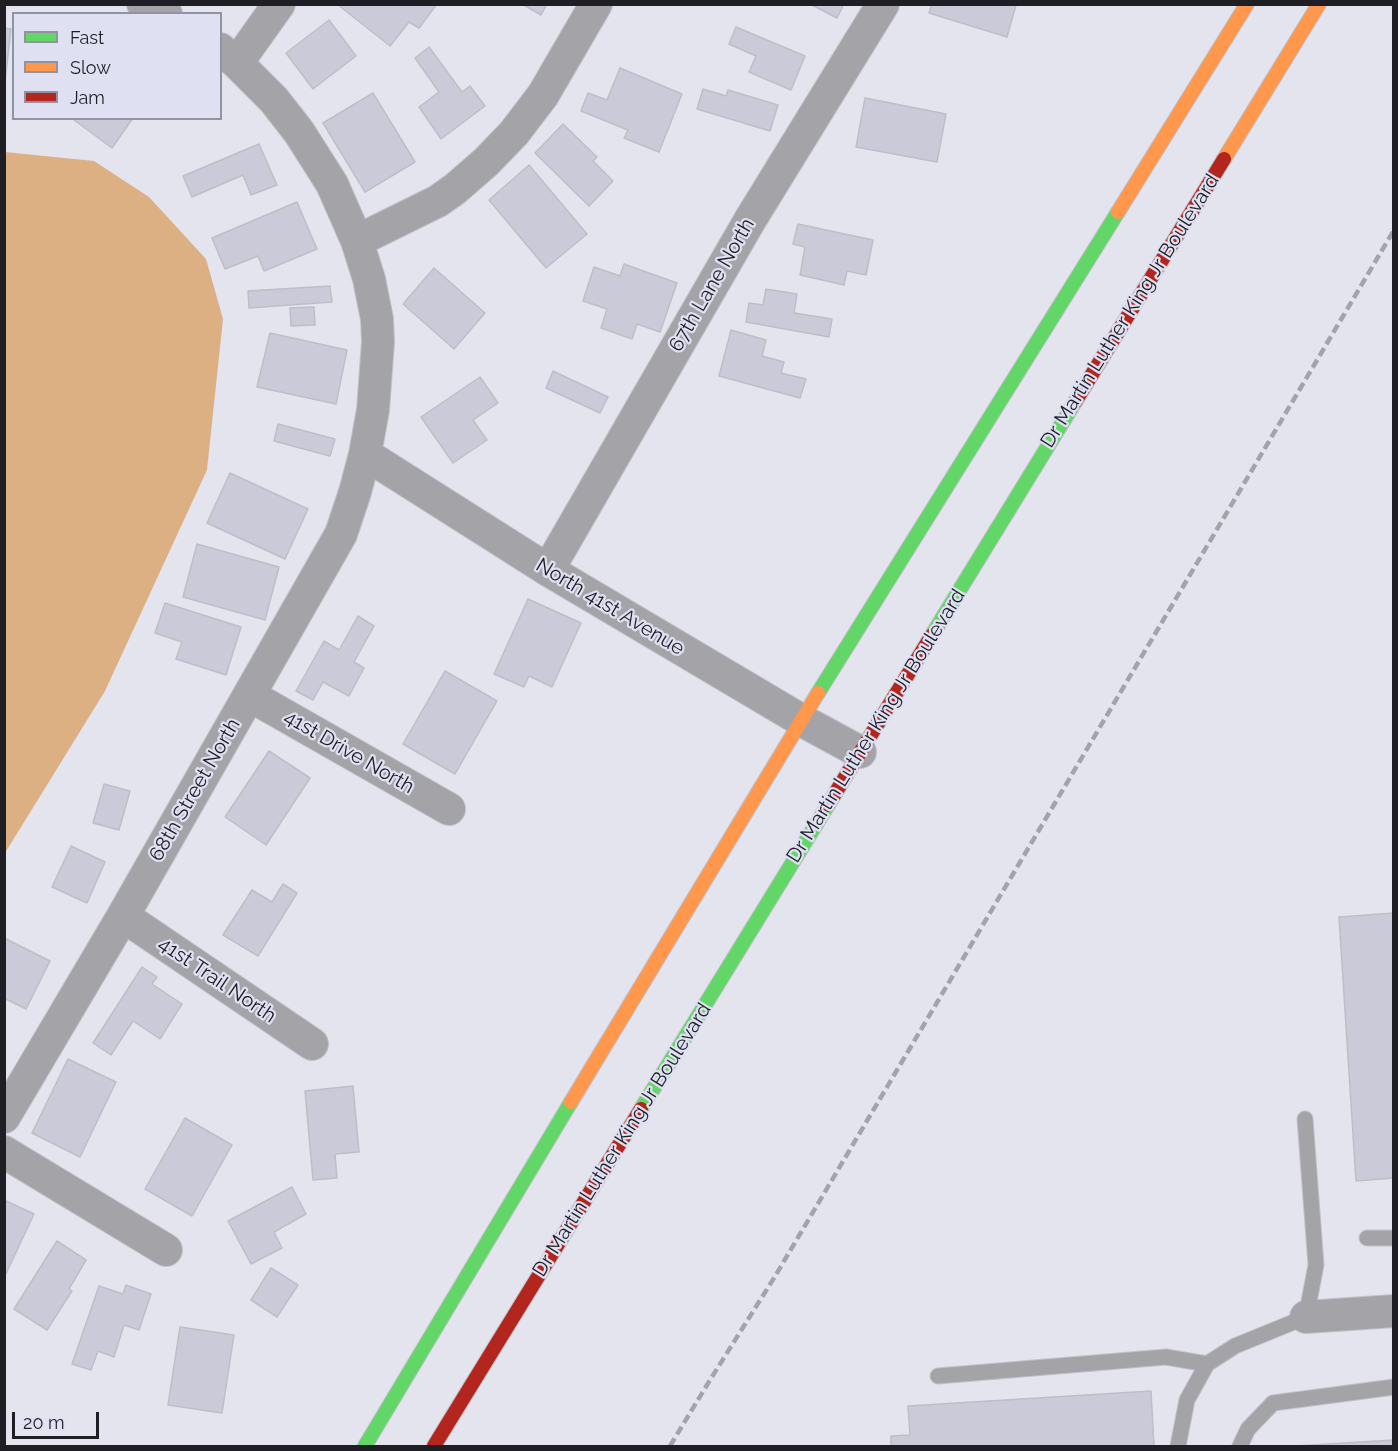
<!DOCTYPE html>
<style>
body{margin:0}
#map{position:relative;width:1398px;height:1451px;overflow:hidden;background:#e4e4ef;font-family:Raleway,sans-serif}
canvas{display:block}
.frame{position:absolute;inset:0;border:6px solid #1e1e24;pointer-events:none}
.legend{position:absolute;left:12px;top:12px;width:210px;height:108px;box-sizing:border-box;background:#e0e0f3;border:2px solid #9292a0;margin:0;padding:8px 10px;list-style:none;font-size:18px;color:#1e1e24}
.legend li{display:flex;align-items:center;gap:12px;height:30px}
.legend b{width:30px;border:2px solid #9292a0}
.scale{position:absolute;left:12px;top:1412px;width:87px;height:27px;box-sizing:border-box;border:3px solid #1e1e24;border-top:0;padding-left:8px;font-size:18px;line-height:21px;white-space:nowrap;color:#1e1e24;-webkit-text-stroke:4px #e0e0f3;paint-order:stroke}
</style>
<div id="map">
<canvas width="1398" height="1451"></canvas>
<div class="frame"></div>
<ul class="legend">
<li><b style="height:8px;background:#63d668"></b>Fast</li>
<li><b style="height:8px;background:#ff974d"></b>Slow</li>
<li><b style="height:8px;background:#b3261e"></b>Jam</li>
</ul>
<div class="scale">20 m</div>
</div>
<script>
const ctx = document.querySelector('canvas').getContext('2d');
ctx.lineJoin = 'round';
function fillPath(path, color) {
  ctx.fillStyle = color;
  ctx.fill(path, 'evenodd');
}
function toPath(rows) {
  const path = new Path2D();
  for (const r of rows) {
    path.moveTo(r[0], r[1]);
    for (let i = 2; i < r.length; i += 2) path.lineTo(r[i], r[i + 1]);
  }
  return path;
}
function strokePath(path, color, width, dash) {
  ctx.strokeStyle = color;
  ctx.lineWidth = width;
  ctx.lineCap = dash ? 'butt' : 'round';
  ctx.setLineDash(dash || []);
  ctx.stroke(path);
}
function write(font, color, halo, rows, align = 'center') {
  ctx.font = font + ' Raleway,sans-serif';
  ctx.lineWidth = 4.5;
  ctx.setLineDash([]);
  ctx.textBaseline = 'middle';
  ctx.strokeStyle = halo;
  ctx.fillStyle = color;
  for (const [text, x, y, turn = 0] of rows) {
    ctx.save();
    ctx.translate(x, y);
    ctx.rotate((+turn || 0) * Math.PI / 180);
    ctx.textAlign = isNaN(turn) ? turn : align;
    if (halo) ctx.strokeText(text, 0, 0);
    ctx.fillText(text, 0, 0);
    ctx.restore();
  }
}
fillPath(toPath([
 [5,152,94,161,149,197,206,259,223,319,207,470,105,691,5,853]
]), '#dcb082');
const building = toPath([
 [337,4,437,4,419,28,409,22,390,46,337,4],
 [522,4,547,4,541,15,522,4],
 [810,4,844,4,837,18,810,4],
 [932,4,1016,4,1016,5,1007,37,929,13,932,4],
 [329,20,356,56,313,89,286,53,329,20],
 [736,27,805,56,791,90,749,72,756,56,729,44,736,27],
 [4,28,11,29,4,90,4,28],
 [429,47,462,92,470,86,485,106,441,139,419,107,439,92,415,58,429,47],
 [620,68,682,94,659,152,624,138,628,130,581,111,588,93,607,100,620,68],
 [703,89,726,96,728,90,778,105,770,131,697,109,703,89],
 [373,93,415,162,365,192,323,123,373,93],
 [865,98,946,114,937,162,856,147,865,98],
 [75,118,133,118,112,148,74,120,75,118],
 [563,124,597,157,593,161,613,181,589,206,535,153,563,124],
 [259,144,277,185,251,195,243,175,192,197,183,176,259,144],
 [529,165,587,234,546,268,489,200,529,165],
 [297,202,317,249,264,271,258,256,225,269,212,238,297,202],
 [798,224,873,240,866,275,847,271,844,285,800,275,805,247,793,244,798,224],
 [624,264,677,283,660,332,637,324,632,339,601,328,607,309,583,301,594,267,620,276,624,264],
 [434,268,485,313,454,349,403,304,434,268],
 [330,286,332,302,249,308,248,291,330,286],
 [766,289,797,294,794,313,832,319,829,337,746,322,749,303,763,305,766,289],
 [314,307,315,325,291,326,290,308,314,307],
 [731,330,766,340,762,356,784,362,781,373,806,379,800,398,719,376,731,330],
 [270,333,347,350,336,404,257,387,270,333],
 [553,371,608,397,600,413,546,388,553,371],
 [480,377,498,403,473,420,487,440,453,463,421,417,480,377],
 [278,424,335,439,330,456,274,441,278,424],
 [230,473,308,509,285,559,207,523,230,473],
 [197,544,279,567,265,620,183,597,197,544],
 [528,599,581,623,552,687,529,676,524,687,494,674,528,599],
 [165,603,241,627,226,675,176,659,182,642,155,633,165,603],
 [358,616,374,626,354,662,364,668,349,696,323,682,313,700,296,691,324,641,339,650,358,616],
 [445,671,497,701,455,774,403,744,445,671],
 [269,751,310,778,266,845,225,817,269,751],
 [104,784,130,791,119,830,93,823,104,784],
 [71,846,105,862,87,903,52,887,71,846],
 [283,884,297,893,258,956,223,935,252,890,272,902,283,884],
 [1394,913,1394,1178,1356,1181,1339,917,1394,913],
 [4,938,50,961,26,1009,4,998,4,938],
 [142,967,157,977,152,984,182,1004,160,1039,133,1021,111,1055,93,1043,142,967],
 [68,1059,116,1082,80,1157,32,1133,68,1059],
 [353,1086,359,1152,335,1154,337,1178,313,1180,305,1091,353,1086],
 [185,1118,232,1145,192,1216,145,1189,185,1118],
 [292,1187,306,1214,274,1232,282,1248,251,1264,228,1221,292,1187],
 [4,1200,34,1214,4,1278,4,1200],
 [57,1241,86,1260,69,1289,72,1291,47,1330,14,1309,57,1241],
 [271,1268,298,1285,277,1317,251,1300,271,1268],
 [126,1285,151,1294,139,1330,124,1325,114,1357,98,1351,91,1370,72,1364,99,1286,123,1294,126,1285],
 [180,1327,234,1335,222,1413,168,1405,180,1327],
 [1151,1391,1154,1446,891,1446,891,1436,910,1435,908,1406,1151,1391],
 [1394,1440,1394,1446,1295,1446,1394,1440]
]);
fillPath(building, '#cbcad8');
strokePath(building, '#bebec6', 1.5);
const lane = toPath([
 [1367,1238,1394,1238],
 [938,1376,1166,1357,1207,1364],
 [1178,1446,1187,1400,1207,1364,1235,1346,1306,1317,1316,1265,1305,1119],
 [1240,1446,1248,1429,1273,1403,1394,1387]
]);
const street = toPath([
 [143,4,166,14],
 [237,63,279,4],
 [357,241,438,201,455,189,486,162,514,133,543,95,596,4],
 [365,454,548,570,801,720,860,752],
 [548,570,750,220,883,4],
 [249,695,449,809],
 [123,916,312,1044],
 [4,1117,123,916,341,534,355,492,365,454,373,410,378,342,377,319,369,279,357,241,332,184,299,132,274,100,237,63,220,49],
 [4,1152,166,1250],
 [1306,1317,1394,1311]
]);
const fast = toPath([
 [932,635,1075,402],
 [818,693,1118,212],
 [641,1109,828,805],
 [365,1446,571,1102]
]);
const slow = toPath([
 [1224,159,1319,4],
 [1118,212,1247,4],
 [571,1102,818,693]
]);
const jam = toPath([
 [1075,402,1224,159],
 [828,805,932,635],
 [434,1446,641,1109]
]);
strokePath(lane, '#c1c1ca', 17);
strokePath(street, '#c1c1ca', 34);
strokePath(fast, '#c1c1ca', 16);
strokePath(slow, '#c1c1ca', 16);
strokePath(jam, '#c1c1ca', 16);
strokePath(lane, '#a3a3a8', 15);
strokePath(street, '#a3a3a8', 32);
strokePath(fast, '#63d668', 14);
strokePath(slow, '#ff974d', 14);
strokePath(jam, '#b3261e', 14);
strokePath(toPath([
 [670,1446,710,1380,774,1278,1394,230]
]), '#a3a3a9', 4.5, [9, 4.5]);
write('20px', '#1e1e24', '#e0e0f3', [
 ["67th Lane North",712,285,-60],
 ["Dr Martin Luther King Jr Boulevard",1130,311,-58],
 ["North 41st Avenue",610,607,31],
 ["Dr Martin Luther King Jr Boulevard",876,726,-58],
 ["41st Drive North",349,752,30],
 ["68th Street North",195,790,-60],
 ["41st Trail North",217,980,34],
 ["Dr Martin Luther King Jr Boulevard",622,1140,-58]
]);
</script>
